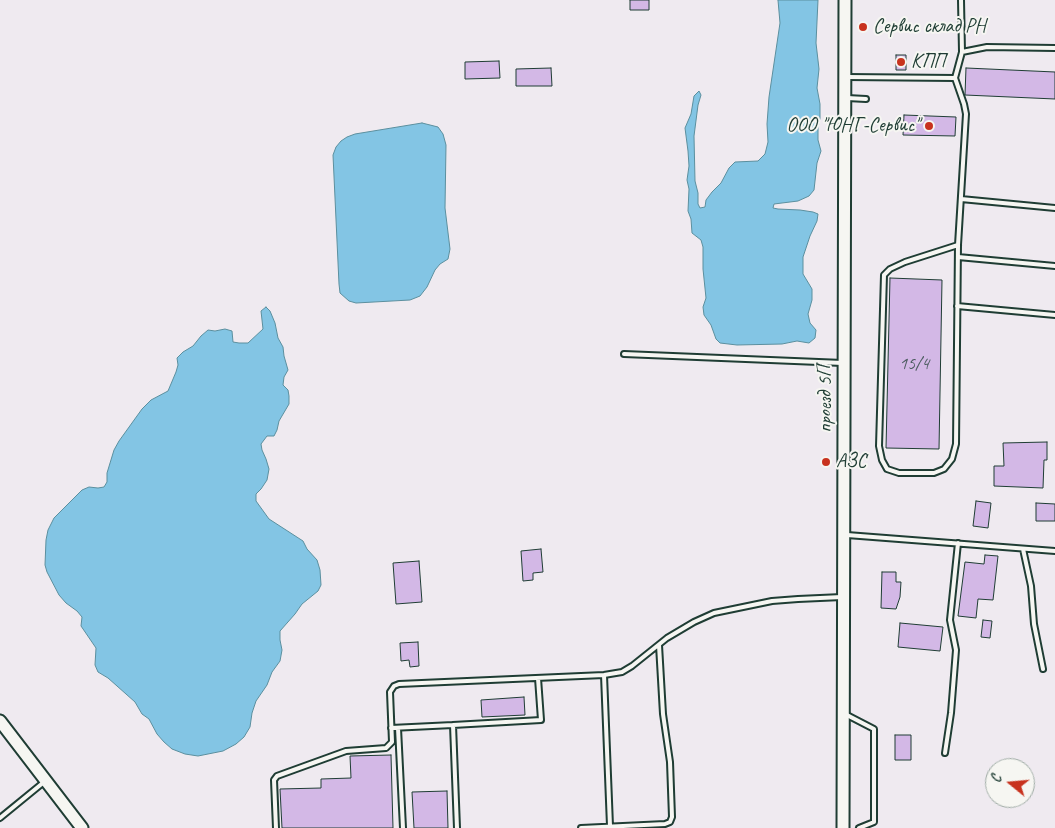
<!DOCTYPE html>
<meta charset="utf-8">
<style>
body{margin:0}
#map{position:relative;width:1055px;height:828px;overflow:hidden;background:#efeaf0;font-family:Caveat,sans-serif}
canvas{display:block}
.north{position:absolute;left:985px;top:758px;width:50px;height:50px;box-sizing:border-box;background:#f6f6f2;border:1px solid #a0aca6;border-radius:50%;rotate:287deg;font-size:14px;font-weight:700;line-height:20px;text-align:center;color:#1f3d34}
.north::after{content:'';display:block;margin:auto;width:18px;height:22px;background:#c8321e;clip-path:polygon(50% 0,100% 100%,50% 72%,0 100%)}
</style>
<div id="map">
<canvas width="1055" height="828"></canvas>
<div class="north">С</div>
</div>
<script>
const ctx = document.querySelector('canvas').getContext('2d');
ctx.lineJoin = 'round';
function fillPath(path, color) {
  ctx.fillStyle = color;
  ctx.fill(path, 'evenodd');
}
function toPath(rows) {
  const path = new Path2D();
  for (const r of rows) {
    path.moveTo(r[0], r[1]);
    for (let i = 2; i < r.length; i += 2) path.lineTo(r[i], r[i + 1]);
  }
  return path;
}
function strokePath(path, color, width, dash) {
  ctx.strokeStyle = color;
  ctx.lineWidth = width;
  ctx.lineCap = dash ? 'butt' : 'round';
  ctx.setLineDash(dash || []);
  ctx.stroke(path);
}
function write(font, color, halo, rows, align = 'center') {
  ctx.font = font + ' Caveat,sans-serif';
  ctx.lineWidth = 4;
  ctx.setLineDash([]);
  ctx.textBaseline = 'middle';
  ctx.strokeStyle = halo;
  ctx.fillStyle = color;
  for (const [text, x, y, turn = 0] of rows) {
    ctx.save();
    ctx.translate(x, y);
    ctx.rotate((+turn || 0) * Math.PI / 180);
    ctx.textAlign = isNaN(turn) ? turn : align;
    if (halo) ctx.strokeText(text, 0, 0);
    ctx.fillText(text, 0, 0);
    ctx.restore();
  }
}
const water = toPath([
 [778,0,818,0,816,43,819,69,817,88,820,104,820,118,818,128,818,140,821,151,817,163,814,190,809,196,798,201,774,204,773,208,778,209,800,210,813,212,818,214,817,221,810,236,803,257,803,274,812,289,812,300,808,314,810,323,816,330,815,338,809,343,797,341,782,344,737,345,720,343,716,339,711,325,704,315,703,307,706,298,703,269,703,247,701,240,692,233,691,219,688,211,689,189,687,180,689,166,688,151,685,128,691,114,694,96,699,91,701,95,698,105,694,136,695,181,698,193,698,204,700,208,705,207,706,200,712,192,721,183,729,168,735,162,758,161,765,154,768,142,767,124,769,97,780,23,778,0],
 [422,123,438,127,443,134,446,145,445,208,450,249,448,259,440,264,435,270,427,287,420,296,410,300,356,303,349,301,340,293,339,284,333,155,336,147,341,141,347,137,355,134,422,123],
 [266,307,270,311,275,323,278,338,283,347,284,356,288,370,284,377,283,385,288,390,289,396,289,404,279,421,277,430,274,436,267,436,261,444,262,450,266,459,269,469,267,480,261,489,256,494,256,501,269,519,303,541,307,549,317,560,320,570,321,585,318,591,302,604,295,614,280,631,280,640,282,650,280,661,272,672,267,685,256,701,252,713,250,727,244,737,236,744,223,751,198,756,185,754,172,749,164,742,157,734,149,719,142,714,135,702,108,678,98,672,95,665,96,648,81,626,82,617,77,611,66,603,59,595,47,572,45,565,46,540,48,530,54,518,82,490,89,487,98,488,104,487,107,482,107,473,114,450,119,441,142,409,151,400,168,391,176,372,178,365,177,358,183,352,193,346,201,336,208,330,215,331,225,329,232,331,233,342,239,343,248,343,263,329,261,311,266,307]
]);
fillPath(water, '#83c5e4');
strokePath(water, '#5b8f9e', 1);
const building = toPath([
 [630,0,649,0,649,10,630,10,630,0],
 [896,55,906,55,906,70,896,70,896,55],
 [499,61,500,78,465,79,465,62,499,61],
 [551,68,552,86,516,86,516,69,551,68],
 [966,68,1055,72,1055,99,965,95,966,68],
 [904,115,956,117,955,136,903,135,904,115],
 [890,278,942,280,939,449,886,448,890,278],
 [1047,442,1047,460,1044,460,1043,488,994,486,994,466,1004,466,1003,443,1047,442],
 [976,501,991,503,988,528,973,526,976,501],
 [1036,503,1055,504,1055,521,1036,521,1036,503],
 [541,549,543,572,533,573,533,580,523,581,521,551,541,549],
 [985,555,998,556,993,600,978,599,976,618,958,616,965,562,984,564,985,555],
 [419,561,422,602,396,604,393,563,419,561],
 [882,572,896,572,896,582,901,582,900,597,896,609,881,608,882,572],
 [983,620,992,621,990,638,981,637,983,620],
 [900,623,943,627,940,651,898,647,900,623],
 [418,642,419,666,410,667,409,660,401,661,400,643,418,642],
 [524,697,525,715,482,717,481,700,524,697],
 [895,735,911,735,911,760,895,760,895,735],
 [391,755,393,828,282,828,280,789,321,788,321,779,351,778,350,756,391,755],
 [447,791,448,828,414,828,412,792,447,791]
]);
fillPath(building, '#d3b8e6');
strokePath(building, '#1f3d34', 1);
const lane = toPath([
 [961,0,962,52],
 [847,77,955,78,964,104,966,114,958,245,956,444,952,459,944,469,934,473,899,473,887,469,882,460,879,446,884,275,890,269,905,262,958,245],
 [955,78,962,52,987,47,1055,48],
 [847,98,866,99],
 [961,199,1055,208],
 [958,257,1055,266],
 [957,306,1055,315],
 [624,354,843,363],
 [847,535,1055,551],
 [1023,549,1031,586,1034,624,1043,669],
 [604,675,610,826],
 [845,714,874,729,874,822,859,828],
 [453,725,541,720,538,678],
 [391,728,453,725,457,828],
 [398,728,403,828],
 [945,753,951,713,956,650,950,620,958,543],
 [0,818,44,782],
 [276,828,274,780,277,776,346,751,386,748,392,742,390,692,394,686,399,684,604,675,622,672,632,666,667,638,694,622,714,613,772,601,798,599,842,597],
 [581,828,665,824,670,822,672,817,670,762,663,714,659,645]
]);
const secondary = toPath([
 [0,721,82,828],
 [843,828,845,0]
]);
strokePath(lane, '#1f3d34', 8);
strokePath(secondary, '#1f3d34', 15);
strokePath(lane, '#f6f6f2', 4);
strokePath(secondary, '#f6f6f2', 11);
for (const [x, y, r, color] of [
 [863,27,5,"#c8321e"],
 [901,62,5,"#c8321e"],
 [929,126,5,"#c8321e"],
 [826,462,5,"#c8321e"]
]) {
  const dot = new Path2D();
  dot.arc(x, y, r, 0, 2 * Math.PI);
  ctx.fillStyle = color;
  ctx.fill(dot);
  strokePath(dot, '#f6f6f2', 2);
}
write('18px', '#4c5c60', null, [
 ["15/4",914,364]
]);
write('20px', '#1f3d34', '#f6f6f2', [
 ["Сервис склад РН",873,27],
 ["КПП",911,62],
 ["ООО \"ЮНГ-Сервис\"",919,126,"right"],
 ["АЗС",836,462]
], 'left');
write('20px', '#1f3d34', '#f6f6f2', [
 ["проезд 5П",826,399,-90]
]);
</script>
